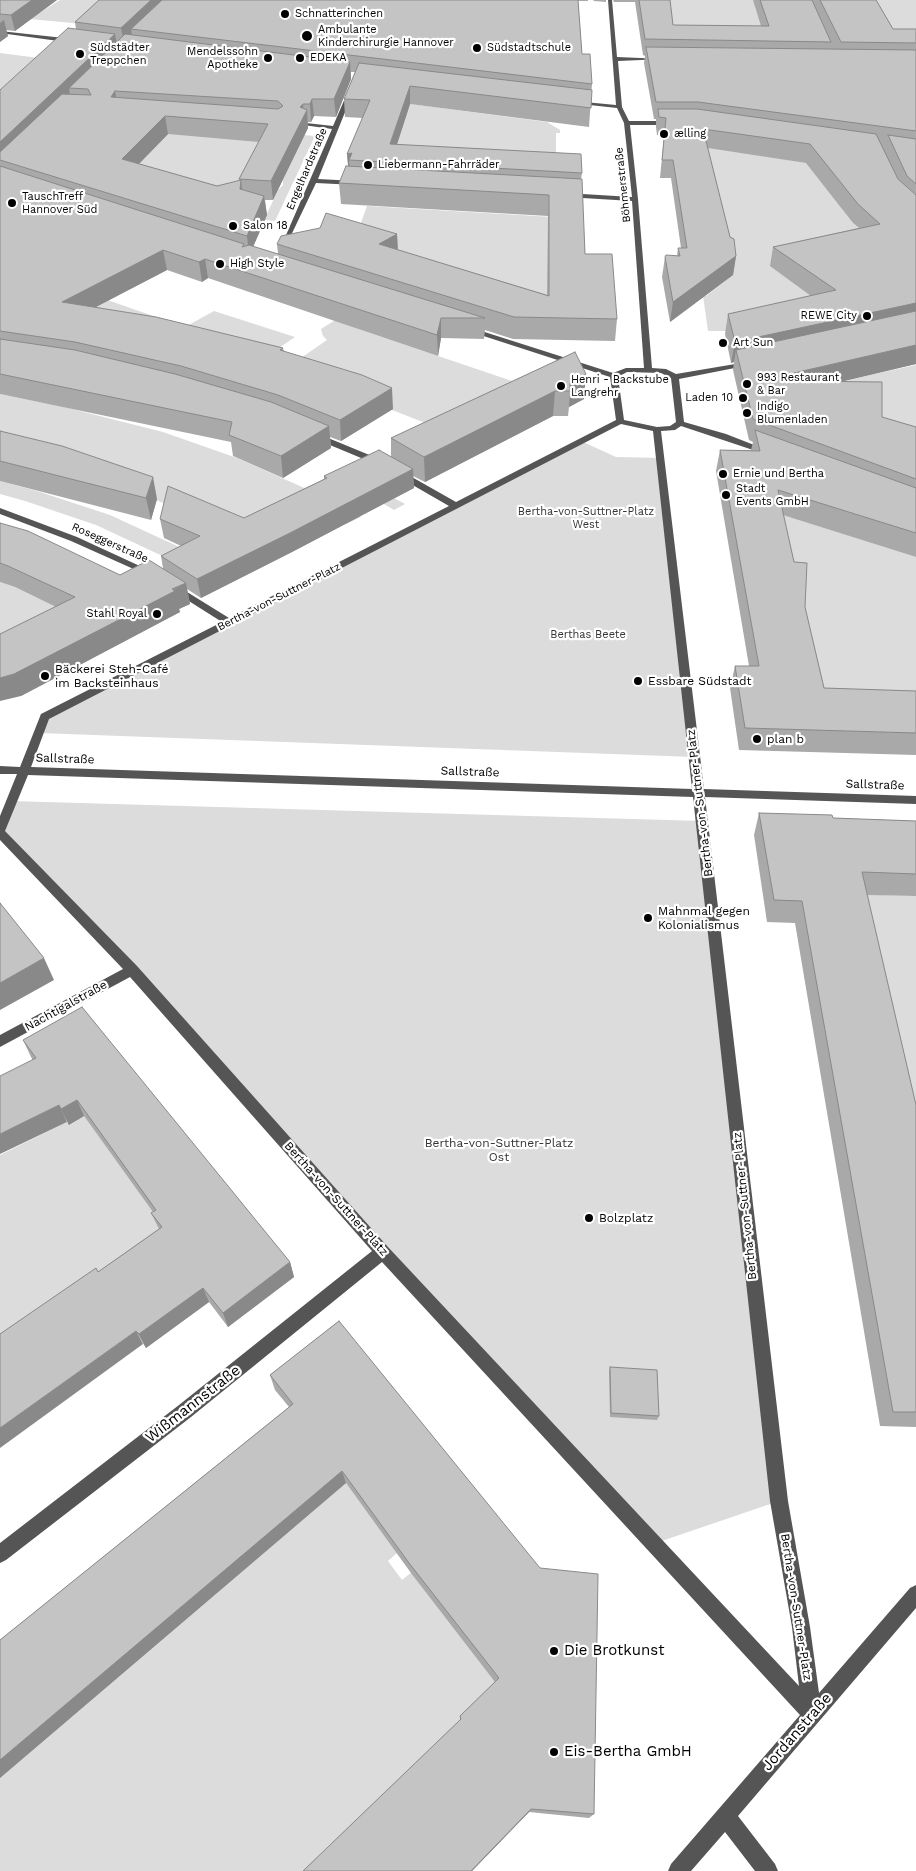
<!DOCTYPE html>
<meta charset="utf-8">
<style>
body{margin:0}
canvas{display:block;background:#fff}
</style>
<canvas width="916" height="1871"></canvas>
<script>
const ctx = document.querySelector('canvas').getContext('2d');
ctx.lineJoin = 'round';
function fillPath(path, color) {
  ctx.fillStyle = color;
  ctx.fill(path, 'evenodd');
}
function toPath(rows) {
  const path = new Path2D();
  for (const r of rows) {
    path.moveTo(r[0], r[1]);
    for (let i = 2; i < r.length; i += 2) path.lineTo(r[i], r[i + 1]);
  }
  return path;
}
function strokePath(path, color, width, dash) {
  ctx.strokeStyle = color;
  ctx.lineWidth = width;
  ctx.lineCap = dash ? 'butt' : 'round';
  ctx.setLineDash(dash || []);
  ctx.stroke(path);
}
function write(font, color, halo, rows, align = 'center') {
  ctx.font = font + ' "Work Sans",sans-serif';
  ctx.lineWidth = 4.5;
  ctx.setLineDash([]);
  ctx.textBaseline = 'middle';
  ctx.strokeStyle = halo;
  ctx.fillStyle = color;
  for (const [text, x, y, turn = 0] of rows) {
    ctx.save();
    ctx.translate(x, y);
    ctx.rotate((+turn || 0) * Math.PI / 180);
    ctx.textAlign = isNaN(turn) ? turn : align;
    if (halo) ctx.strokeText(text, 0, 0);
    ctx.fillText(text, 0, 0);
    ctx.restore();
  }
}
fillPath(toPath([
 [60,0,135,0,93,25,30,19],
 [650,0,754,0,772,39,680,41],
 [863,0,916,0,916,47,875,46],
 [0,53,55,60,0,111],
 [297,89,232,218,76,155],
 [403,103,547,122,560,130,560,133,556,133,556,163,559,172,391,163,398,141],
 [304,135,315,136,275,221,264,220,278,190,283,185,283,180],
 [691,144,819,165,834,198,853,223,883,250,831,310,738,331,708,331,703,296,706,296,733,275,730,259],
 [367,206,553,217,580,318,354,242],
 [0,240,93,295,185,327,214,311,295,337,273,352,298,360,327,340,323,336,321,329,337,319,361,330,527,386,456,435,341,390,109,329],
 [916,365,916,450,781,397,874,374],
 [0,394,68,408,163,432,237,458,320,495,383,492,405,504,394,510,372,497,349,510,361,517,346,524,315,504,246,539,140,493,0,452],
 [581,441,616,457,662,458,694,757,39,733,45,717],
 [0,481,37,491,110,515,201,557,184,566,96,525,25,501,0,494],
 [781,501,823,527,916,557,916,713,800,713],
 [0,582,15,587,81,619,0,658],
 [11,801,702,821,779,1501,653,1544,0,830],
 [837,894,916,896,916,1174],
 [84,1116,163,1225,171,1246,0,1354,0,1155,67,1122,70,1125],
 [346,1483,397,1553,388,1561,402,1580,412,1572,499,1677,497,1696,310,1871,0,1871,0,1778]
]), '#dcdcdc');
fillPath(toPath([
 [608,0,612,0,617,57,664,59,618,61,622,107,629,121,672,121,675,123,672,125,630,125,638,199,652,368,666,369,676,374,753,361,753,365,750,365,679,379,684,422,726,434,772,452,765,454,681,426,675,430,661,431,704,789,916,796,916,804,705,797,788,1501,810,1627,819,1693,910,1588,916,1585,916,1608,738,1816,775,1864,778,1871,755,1871,725,1832,691,1871,668,1871,671,1864,800,1715,382,1262,191,1417,6,1560,0,1563,0,1543,179,1405,372,1251,130,977,0,1047,0,1035,123,969,0,840,0,816,17,774,0,774,0,766,20,767,41,714,222,622,173,591,173,587,179,587,229,618,449,506,397,476,397,472,403,472,456,502,616,420,610,377,465,330,472,328,613,373,626,368,644,368,632,201,566,197,563,195,566,193,632,197,624,123,617,108,571,103,574,101,616,105,608,0],
 [627,372,661,373,671,378,676,422,670,426,657,427,624,420,618,377,627,372],
 [621,424,653,431,692,789,31,767,49,719,621,424],
 [28,775,693,797,770,1501,792,1627,799,1686,388,1247,137,966,5,831,28,775],
 [0,31,73,39,76,41,73,43,0,33,0,31],
 [349,89,354,90,318,179,356,181,359,183,356,185,316,183,285,248,280,249,332,129,303,125,306,123,333,126,349,89],
 [316,433,384,461,385,463,378,465,313,438,312,436,316,433],
 [0,508,77,537,155,573,150,576,147,575,71,541,0,514,0,508]
]), '#555');
fillPath(toPath([
 [0,0,57,0,15,31,6,30,8,36,0,42],
 [99,0,588,0,588,1,578,1,582,54,592,84,589,127,410,104,397,144,582,173,581,179,585,254,617,319,615,341,513,339,485,330,484,339,441,338,438,356,208,278,202,282,167,270,96,307,283,348,284,351,393,409,341,441,330,437,331,448,283,478,233,456,231,442,0,394,0,90,76,29,75,22],
 [351,72,355,72,344,99,345,117,363,118,347,154,348,166,339,183,341,204,548,216,547,295,398,250,397,234,277,244,278,254,253,247,267,215,265,200,273,200,308,128,308,122,311,122,314,116,336,117,351,79],
 [168,134,259,142,239,179,239,181,217,186,139,164],
 [593,0,606,0,606,2,594,1],
 [613,0,670,0,673,25,761,26,753,0,876,0,893,29,916,29,916,364,842,381,882,417,916,427,916,557,783,515,824,688,916,691,916,755,739,750,730,688,735,666,749,666,716,471,720,450,751,450,753,442,749,440,733,370,734,362,731,363,725,334,728,314,811,296,770,266,773,247,859,228,853,223,806,163,708,148,730,237,736,256,733,275,670,322,662,277,665,257,677,256,678,248,681,248,671,178,660,178,664,136,657,135,656,127,656,119,654,119,644,63,645,56,643,55,635,2,614,2],
 [575,352,584,399,569,407,568,416,553,416,425,482,413,476,414,488,292,552,201,598,187,589,190,604,179,609,180,612,21,696,56,607,15,587,0,582,0,523,120,575,163,568,161,556,181,546,164,538,160,519,244,518,324,479,324,476,391,457,391,438],
 [0,431,157,499,151,520,0,481],
 [759,813,833,818,916,821,916,896,867,895,916,1105,916,1427,880,1426,795,923,767,922,754,835],
 [23,1040,290,1262,294,1277,228,1327,209,1302,146,1348,98,1272,159,1229,151,1213,153,1212,84,1116,69,1125,31,1057],
 [339,1321,594,1814,589,1818,529,1812,472,1871,303,1871,460,1720,460,1716,495,1682,411,1573,346,1483,0,1778,0,1640,289,1407,275,1390,270,1375],
 [610,1367,659,1416,657,1420,610,1417,609,1371]
]), '#a9a9a9');
fillPath(toPath([
 [32,0,57,0,15,31,11,15],
 [151,0,169,0,131,29,132,36,124,44,121,28],
 [4,20,8,36,0,42,0,23],
 [115,34,118,50,69,88,70,96,0,160,0,142],
 [350,62,351,79,336,117,334,99],
 [410,86,410,104,391,163,390,144],
 [115,91,118,108,111,97],
 [312,99,314,116,311,122,310,104],
 [303,104,304,115,307,110,308,128,273,200,271,181,300,107],
 [165,116,168,134,126,177,122,159],
 [352,153,349,160,350,173,349,173,347,154],
 [241,180,243,199,240,189],
 [264,196,267,215,249,256,247,236],
 [397,234,398,255,379,244],
 [163,250,167,270,67,322,62,302],
 [736,256,733,275,670,322,673,302],
 [205,259,208,278,202,282,199,262],
 [916,303,916,321,736,350,734,362,731,363,735,342],
 [441,318,441,338,438,356,437,335],
 [916,345,916,364,790,394,794,373],
 [586,374,584,399,569,407,570,391,570,383],
 [392,388,393,409,341,441,340,420],
 [555,391,553,416,425,482,424,457],
 [329,426,331,448,283,478,281,456],
 [413,469,414,488,292,552,201,598,197,579],
 [153,477,157,499,151,520,146,498],
 [186,583,190,604,179,609,180,612,21,696,0,701,0,678],
 [44,958,54,980,0,1010,0,983],
 [77,1100,84,1116,69,1125,61,1109],
 [59,1105,67,1122,0,1154,0,1134],
 [290,1262,294,1277,228,1327,223,1313],
 [203,1288,209,1302,146,1348,139,1334],
 [136,1331,143,1344,0,1448,0,1428],
 [342,1471,346,1483,0,1778,0,1760],
 [531,1809,529,1812,472,1871,471,1871]
]), '#898989');
const building = toPath([
 [0,0,32,0,11,15,0,14,0,0],
 [99,0,151,0,121,28,75,22,99,0],
 [162,0,578,0,582,54,590,54,592,84,131,29,162,0],
 [639,0,670,0,673,25,769,26,760,0,812,0,831,42,645,39,639,0],
 [820,0,876,0,893,29,916,29,916,43,841,42,820,0],
 [68,28,115,34,0,142,0,90,68,28],
 [125,34,350,62,334,99,312,99,310,104,303,104,300,107,307,110,271,181,239,179,268,124,165,116,122,159,217,186,241,180,240,189,264,196,247,236,0,160,0,152,62,94,91,95,88,89,69,88,125,34],
 [115,91,278,101,283,106,278,109,111,97,115,91],
 [646,47,916,50,916,131,698,102,656,102,646,47],
 [359,63,592,90,591,108,410,86,390,144,581,154,582,173,349,160,352,153,347,154,370,100,344,99,359,63],
 [658,109,697,109,876,134,898,179,916,195,916,303,735,342,728,314,836,290,773,247,880,224,858,204,810,144,703,129,730,237,734,239,736,256,673,302,665,257,666,255,680,256,678,248,687,248,673,160,662,160,666,118,659,117,658,109],
 [888,135,916,139,916,184,907,176,888,135],
 [0,166,244,244,242,247,249,245,485,318,441,318,437,335,205,259,199,262,163,250,62,302,156,317,283,348,280,350,362,375,392,388,340,420,278,395,181,366,75,342,0,331,0,166],
 [346,166,582,179,585,254,612,254,617,319,514,317,277,244,281,236,320,228,326,213,397,234,379,244,549,296,549,195,339,183,346,166],
 [916,311,916,345,794,373,795,381,882,382,882,417,916,427,916,479,753,419,736,350,916,311],
 [0,339,75,350,175,374,271,402,329,426,281,456,229,435,232,422,0,374,0,339],
 [575,352,586,374,570,383,570,391,555,391,424,457,391,438,575,352],
 [755,430,916,488,916,533,778,490,794,562,807,563,805,607,824,688,916,691,916,733,745,728,735,666,759,666,720,450,760,451,755,430],
 [0,431,62,446,153,477,146,498,0,461,0,431],
 [379,450,413,469,290,533,197,579,161,556,200,536,160,519,168,486,244,518,327,478,324,476,379,450],
 [0,523,28,531,120,575,149,560,186,583,172,589,175,591,14,674,0,678,0,634,75,597,8,566,0,563,0,523],
 [759,813,832,815,833,818,916,821,916,874,862,872,916,1105,916,1412,893,1412,802,901,774,900,759,813],
 [0,903,44,958,0,983,0,903],
 [82,1007,290,1262,223,1313,203,1288,139,1334,136,1331,0,1428,0,1334,96,1268,98,1272,162,1227,151,1213,156,1210,77,1100,61,1109,59,1105,0,1134,0,1076,36,1058,23,1040,82,1007],
 [339,1321,540,1568,598,1574,594,1814,531,1809,471,1871,303,1871,461,1719,460,1716,499,1678,409,1563,342,1471,0,1760,0,1640,293,1404,270,1375,339,1321],
 [610,1367,657,1370,659,1416,611,1413,610,1367]
]);
fillPath(building, '#c4c4c4');
strokePath(building, '#898989', 1);
for (const [x, y, r, color] of [
 [285,14,5,"#000"],
 [307,36,6,"#000"],
 [477,48,5,"#000"],
 [80,54,5,"#000"],
 [268,58,5,"#000"],
 [300,58,5,"#000"],
 [664,134,5,"#000"],
 [368,165,5,"#000"],
 [12,203,5,"#000"],
 [233,226,5,"#000"],
 [220,264,5,"#000"],
 [867,316,5,"#000"],
 [723,343,5,"#000"],
 [747,384,5,"#000"],
 [561,386,5,"#000"],
 [743,398,5,"#000"],
 [747,413,5,"#000"],
 [723,474,5,"#000"],
 [726,495,5,"#000"],
 [157,614,5,"#000"],
 [45,676,5,"#000"],
 [638,681,5,"#000"],
 [757,739,5,"#000"],
 [648,918,5,"#000"],
 [589,1218,5,"#000"],
 [554,1651,5,"#000"],
 [554,1752,5,"#000"]
]) {
  const dot = new Path2D();
  dot.arc(x, y, r, 0, 2 * Math.PI);
  ctx.fillStyle = color;
  ctx.fill(dot);
  strokePath(dot, '#fff', 2);
}
write('11px', '#000', '#fff', [
 ["Schnatterinchen",295,14],
 ["Ambulante",318,30],
 ["Kinderchirurgie Hannover",318,43],
 ["Südstädter",90,48],
 ["Treppchen",90,61],
 ["Südstadtschule",487,48],
 ["Mendelssohn",258,52,"right"],
 ["Apotheke",258,65,"right"],
 ["EDEKA",310,58],
 ["ælling",674,134],
 ["Liebermann-Fahrräder",378,165],
 ["TauschTreff",22,197],
 ["Hannover Süd",22,210],
 ["Salon 18",243,226],
 ["High Style",230,264],
 ["REWE City",857,316,"right"],
 ["Art Sun",733,343],
 ["993 Restaurant",757,378],
 ["& Bar",757,391],
 ["Henri - Backstube",571,380],
 ["Langrehr",571,393],
 ["Laden 10",733,398,"right"],
 ["Indigo",757,407],
 ["Blumenladen",757,420],
 ["Ernie und Bertha",733,474],
 ["Stadt",736,489],
 ["Events GmbH",736,502],
 ["Stahl Royal",147,614,"right"]
], 'left');
write('11px', '#000', '#fff', [
 ["Engelhardstraße",307,169,-67],
 ["Böhmerstraße",623,185,-96],
 ["Roseggerstraße",110,543,24],
 ["Bertha-von-Suttner-Platz",279,597,-27]
]);
write('11px', '#333', '#fff', [
 ["Bertha-von-Suttner-Platz",586,512],
 ["West",586,525],
 ["Berthas Beete",588,635]
]);
write('12px', '#000', '#fff', [
 ["Bäckerei Steh-Café",55,669],
 ["im Backsteinhaus",55,683],
 ["Essbare Südstadt",648,681],
 ["plan b",767,739],
 ["Mahnmal gegen",658,911],
 ["Kolonialismus",658,925],
 ["Bolzplatz",599,1218]
], 'left');
write('12px', '#000', '#fff', [
 ["Sallstraße",65,759,2],
 ["Sallstraße",470,772,2],
 ["Sallstraße",875,785,2],
 ["Bertha-von-Suttner-Platz",700,803,-97],
 ["Nachtigalstraße",66,1006,-29],
 ["Bertha-von-Suttner-Platz",336,1199,48],
 ["Bertha-von-Suttner-Platz",745,1206,-96],
 ["Bertha-von-Suttner-Platz",796,1607,81]
]);
write('12px', '#333', '#fff', [
 ["Bertha-von-Suttner-Platz",499,1143],
 ["Ost",499,1157]
]);
write('15px', '#000', '#fff', [
 ["Wißmannstraße",193,1404,-38],
 ["Jordanstraße",797,1732,-49]
]);
write('15px', '#000', '#fff', [
 ["Die Brotkunst",564,1651],
 ["Eis-Bertha GmbH",564,1752]
], 'left');
</script>
